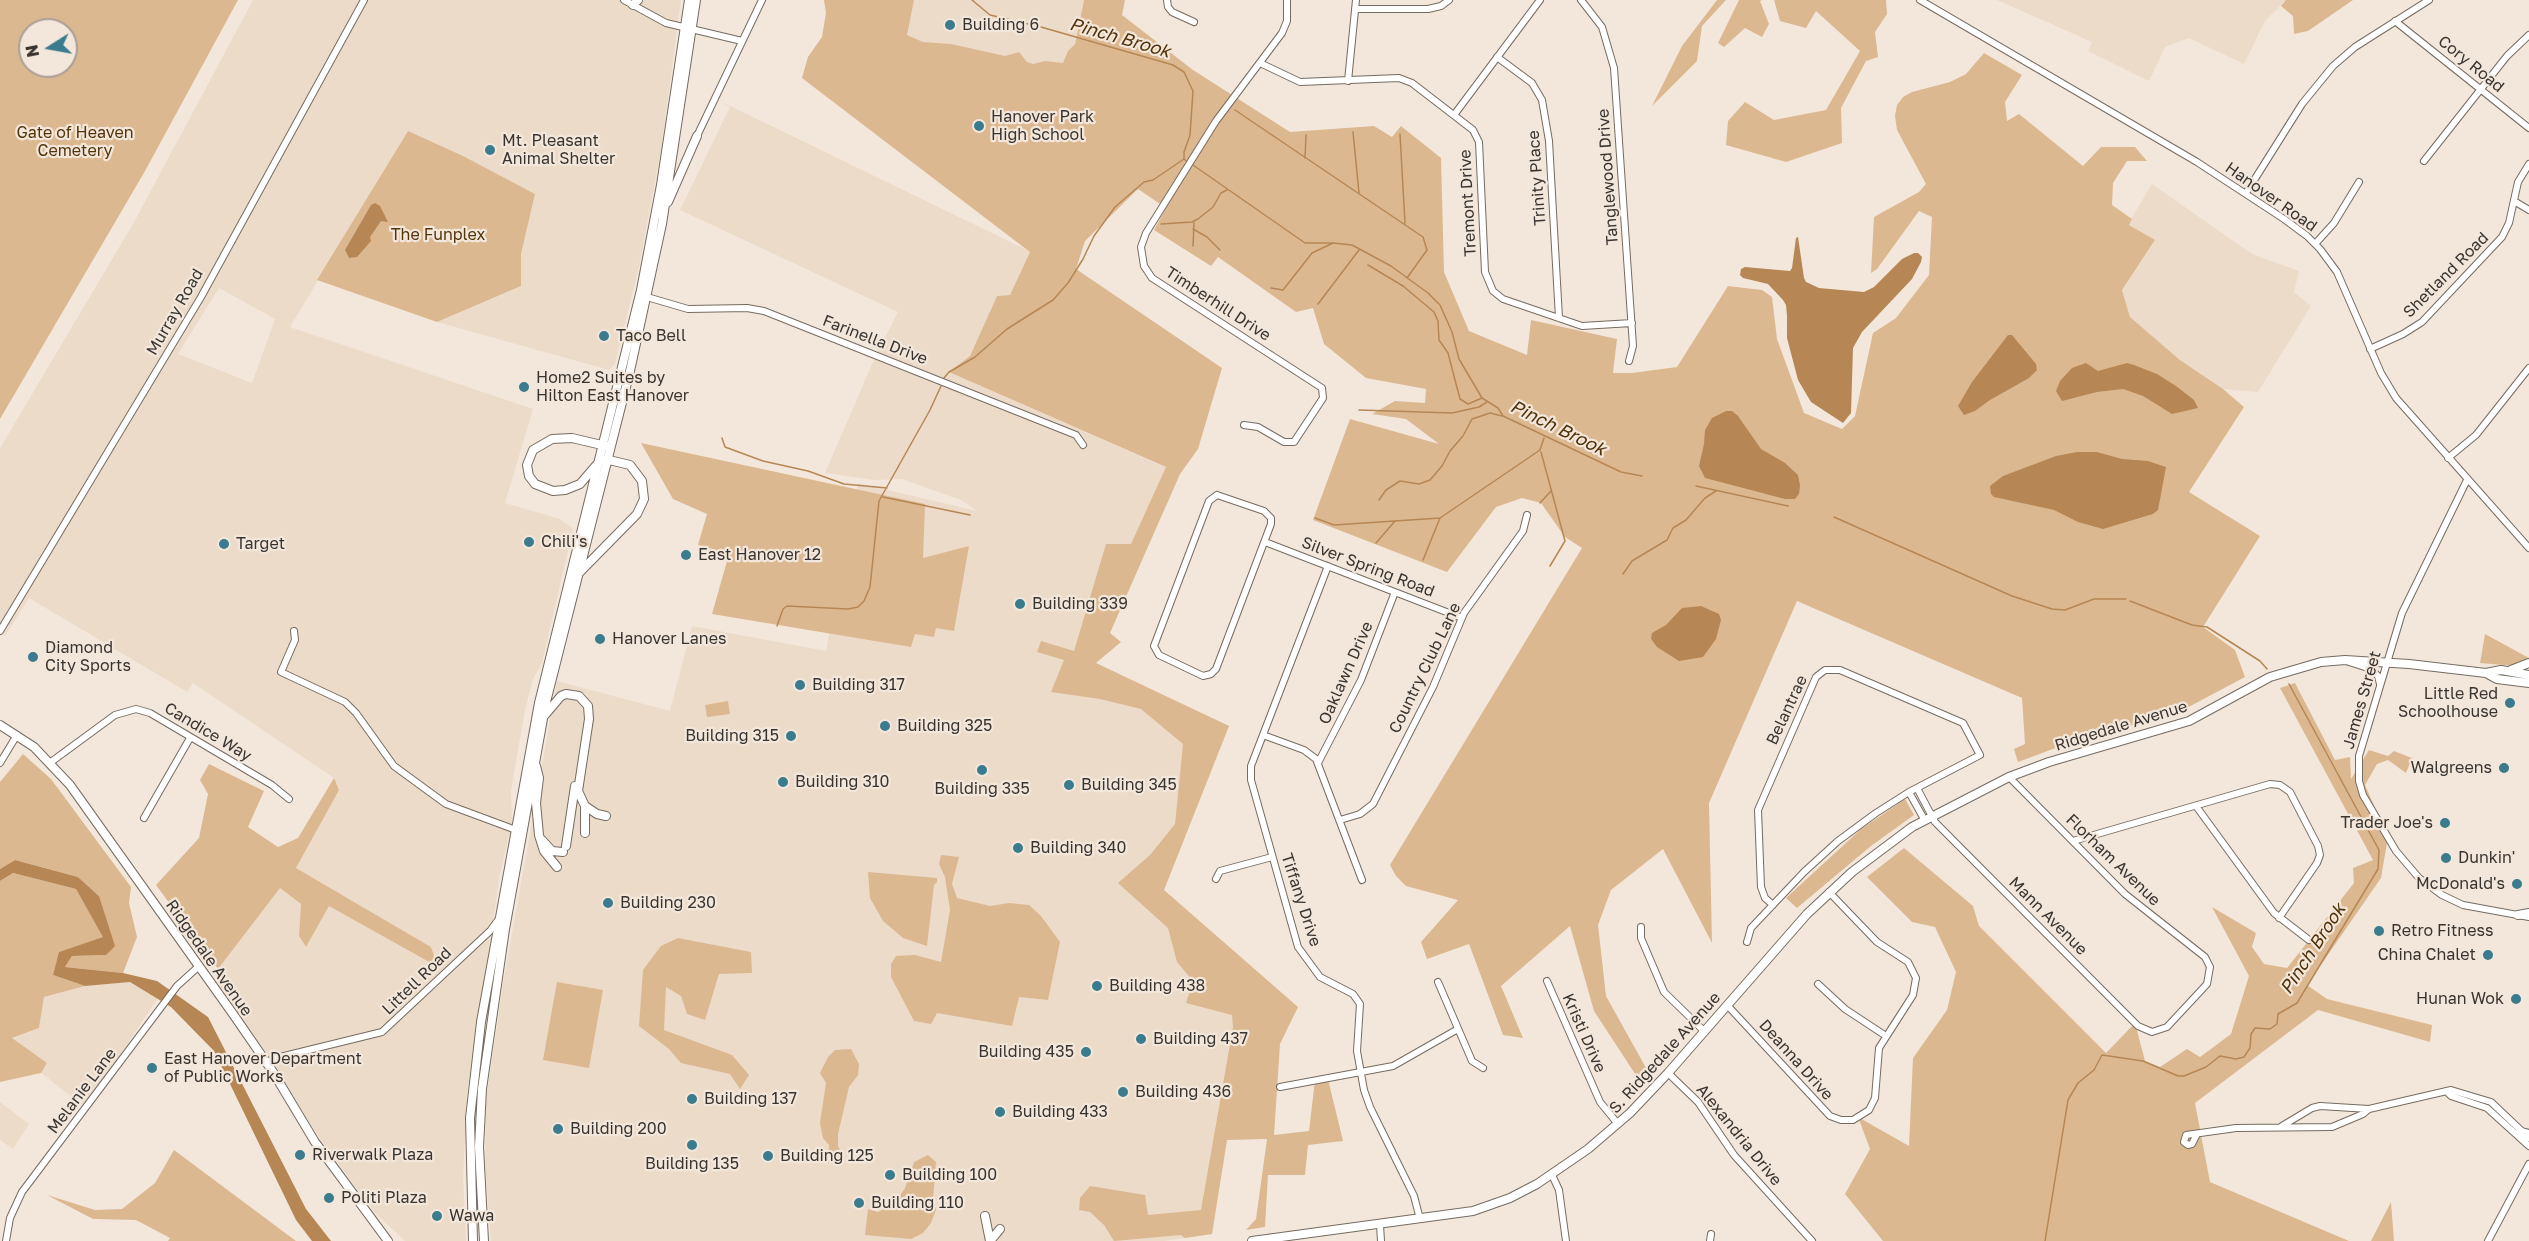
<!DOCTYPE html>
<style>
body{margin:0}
#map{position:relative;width:2529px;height:1241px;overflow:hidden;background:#f3e7db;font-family:"Golos Text",sans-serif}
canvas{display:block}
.north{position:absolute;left:18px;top:18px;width:60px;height:60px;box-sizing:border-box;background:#f3e7db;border:2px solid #a99f97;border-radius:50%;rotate:259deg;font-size:16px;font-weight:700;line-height:24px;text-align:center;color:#393430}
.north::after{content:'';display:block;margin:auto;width:21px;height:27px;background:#3a7c8d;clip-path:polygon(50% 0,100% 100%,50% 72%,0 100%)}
</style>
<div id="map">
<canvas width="2529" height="1241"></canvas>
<div class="north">N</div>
</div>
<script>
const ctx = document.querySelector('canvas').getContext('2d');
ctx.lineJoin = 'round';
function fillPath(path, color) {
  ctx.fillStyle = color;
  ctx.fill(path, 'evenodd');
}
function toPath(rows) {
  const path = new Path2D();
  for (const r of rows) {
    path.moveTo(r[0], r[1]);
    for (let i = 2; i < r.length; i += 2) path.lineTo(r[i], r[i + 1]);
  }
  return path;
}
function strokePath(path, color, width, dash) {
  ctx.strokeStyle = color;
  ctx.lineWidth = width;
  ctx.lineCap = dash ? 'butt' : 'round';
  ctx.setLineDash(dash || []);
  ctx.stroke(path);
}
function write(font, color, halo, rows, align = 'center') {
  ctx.font = font + ' "Golos Text",sans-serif';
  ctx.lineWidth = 4.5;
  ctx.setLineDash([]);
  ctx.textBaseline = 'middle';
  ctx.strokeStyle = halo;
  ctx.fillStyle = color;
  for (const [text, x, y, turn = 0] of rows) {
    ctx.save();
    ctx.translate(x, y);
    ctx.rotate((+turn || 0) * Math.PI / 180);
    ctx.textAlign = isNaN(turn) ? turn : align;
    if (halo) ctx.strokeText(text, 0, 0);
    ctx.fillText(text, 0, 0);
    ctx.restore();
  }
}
fillPath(toPath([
 [253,0,681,0,661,150,639,267,615,364,609,370,437,322,521,286,521,254,535,194,408,131,290,327,533,409,505,503,560,519,573,529,542,663,533,679,525,710,511,791,512,823,500,874,467,1094,463,1177,466,1241,405,1241,376,1214,324,1145,267,1054,215,981,218,969,280,888,301,904,299,936,306,947,329,905,437,967,431,947,296,868,338,790,334,778,193,683,187,692,29,598,5,636,0,634,0,448,133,224],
 [219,288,275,319,252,383,178,354],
 [824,0,1084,0,1030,252,1010,295,997,296,970,356,950,372,1180,474,1164,511,1156,508,1094,663,1229,726,1164,890,1298,1007,1227,1140,1212,1234,1164,1241,491,1241,485,1165,486,1100,503,984,557,681,670,711,692,626,826,651,858,483,977,511,961,500,902,479,875,480,825,473,876,355,898,312,680,210,730,107,720,101,1027,250,802,78,808,57,822,37,826,13],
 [1997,0,2286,0,2265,21,2244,64,2189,38,2165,47,2149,81,2088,51,2092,42],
 [2152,184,2252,254,2299,271,2294,292,2311,306,2258,392,2223,389,2180,360,2130,317,2122,290,2155,241,2128,224],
 [130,982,158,998,85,1107,41,1073,47,1063,11,1039,39,1028,44,997,85,986],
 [0,1102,29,1124,13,1149,0,1140]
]), '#ecdbc9');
fillPath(toPath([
 [0,0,238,0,145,171,0,419],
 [30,30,66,30,66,66,30,66],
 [824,0,914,0,907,35,923,42,951,44,1005,56,1019,52,1027,62,1033,64,1045,61,1063,63,1068,51,1075,44,1084,0,1125,0,1122,15,1193,70,1290,132,1374,126,1392,137,1401,126,1441,158,1444,272,1469,331,1527,355,1531,320,1617,339,1613,373,1632,373,1677,367,1728,286,1762,290,1772,297,1777,339,1804,413,1842,429,1855,416,1873,333,1896,318,1929,275,1932,217,1919,211,1877,269,1871,273,1874,217,1919,192,1926,184,1897,130,1895,116,1897,105,1903,97,1912,92,1950,82,1966,74,1984,53,2022,75,2005,102,2007,121,2019,114,2083,166,2101,147,2135,147,2147,161,2127,161,2113,183,2112,205,2132,219,2129,225,2155,240,2122,290,2130,317,2180,360,2223,389,2244,407,2189,492,2260,536,2203,627,2235,650,2245,677,2183,710,2061,746,2018,762,2014,749,2025,744,2022,698,1797,601,1709,803,1712,943,1663,849,1611,890,1598,925,1606,996,1650,1075,1641,1083,1594,1011,1570,926,1501,986,1523,1038,1503,1035,1469,944,1427,959,1421,942,1458,900,1406,886,1396,876,1390,865,1582,548,1565,537,1541,503,1522,498,1496,507,1447,572,1313,520,1350,419,1439,444,1406,419,1372,414,1395,401,1425,403,1426,389,1366,378,1324,344,1313,308,1296,312,1218,257,1211,266,1154,230,1166,208,1138,189,1085,241,1076,269,1222,368,1198,449,1180,474,1110,633,1121,642,1096,663,1229,726,1164,890,1298,1007,1280,1044,1274,1135,1309,1131,1315,1080,1328,1079,1343,1141,1308,1145,1305,1175,1268,1175,1265,1227,1246,1230,1256,1219,1267,1139,1227,1140,1212,1234,1185,1238,1181,1235,1114,1241,1104,1225,1090,1212,1079,1210,1080,1198,1090,1186,1145,1195,1148,1215,1201,1210,1233,1027,1232,1015,1186,1003,1193,981,1177,962,1168,928,1118,883,1150,855,1175,824,1183,744,1141,709,1100,699,1051,692,1064,660,1037,652,1041,641,1074,651,1106,544,1131,544,1166,467,949,372,970,356,997,296,1010,295,1030,252,802,78,808,57,822,37,826,13],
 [1717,0,1726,0,1702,26,1697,61,1652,106,1682,46],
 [1739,0,1762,0,1760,1,1769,24,1762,37,1745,28,1724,47,1718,43],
 [1774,0,1886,0,1887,14,1875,32,1878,57,1866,61,1841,108,1842,143,1786,162,1726,145,1728,121,1745,102,1774,120,1826,110,1860,51,1816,11,1806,28,1780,21],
 [2286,0,2353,0,2308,31,2294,34,2293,16,2281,6],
 [408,131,463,156,535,194,521,254,521,286,437,322,317,280],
 [641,443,925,504,923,558,969,546,954,631,936,628,934,637,915,634,911,647,712,614,729,554,698,545,707,514,673,499],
 [2485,634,2529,658,2529,660,2515,666,2480,663],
 [2295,683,2335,760,2350,757,2351,779,2369,750,2388,756,2394,751,2412,758,2406,773,2388,760,2377,764,2365,785,2388,837,2381,878,2307,985,2327,999,2432,1025,2430,1042,2318,1010,2195,1103,2210,1182,2349,1241,1883,1241,1845,1194,1870,1149,1858,1117,1909,1146,1913,1058,1947,1010,1956,972,1935,927,1912,922,1867,877,1904,848,1973,906,1979,926,2106,1053,2135,1023,2145,1061,2160,1067,2187,1049,2200,1057,2231,1034,2249,976,2212,907,2256,933,2252,947,2264,964,2287,968,2354,883,2353,868,2373,860,2280,688],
 [728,701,730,714,707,717,705,705],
 [23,754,51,779,131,887,129,903,137,937,123,973,65,967,72,956,106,955,99,896,78,877,15,860,0,869,0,782],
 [209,764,264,791,248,827,278,847,298,838,334,778,339,790,296,868,431,947,438,967,329,906,306,947,299,936,301,904,280,888,218,969,156,885,199,838,208,794,200,780],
 [1905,799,1914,815,1871,846,1797,908,1786,898,1860,830],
 [941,855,959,857,952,884,957,898,990,906,1009,903,1029,905,1041,916,1060,942,1048,1000,1019,997,1012,1026,937,1013,931,1024,914,1021,891,977,891,964,896,956,915,955,941,962,950,910,945,877,939,864],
 [868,872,937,878,937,882,934,885,927,946,903,938,883,921,870,898],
 [13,873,76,889,104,937,60,952,53,975,85,986,44,997,39,1028,12,1038,47,1063,41,1073,0,1082,0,881],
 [678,938,751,952,752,973,719,974,705,1020,687,1014,681,996,666,987,664,1030,732,1055,749,1075,740,1089,730,1074,681,1063,669,1049,639,1026,643,970,661,946],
 [557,982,603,990,589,1068,543,1060],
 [851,1049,859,1064,858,1075,849,1087,838,1134,838,1146,843,1156,828,1163,829,1145,823,1138,820,1123,826,1083,820,1073,828,1057,835,1050],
 [174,1150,296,1241,168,1241,170,1238,136,1220,93,1219,47,1195,95,1210,122,1209,155,1183],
 [928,1155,936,1162,933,1198,936,1210,931,1223,923,1233,911,1239,865,1235,868,1209,878,1212,895,1203,905,1188,914,1162],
 [2391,1202,2394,1241,2371,1241]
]), '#dcb891');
fillPath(toPath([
 [375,203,380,206,388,222,381,221,370,237,371,241,357,257,349,258,345,250,371,205],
 [1798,237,1804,278,1806,282,1819,288,1864,292,1874,287,1902,259,1914,253,1918,253,1922,257,1921,262,1912,279,1862,332,1853,348,1851,413,1843,423,1811,402,1798,380,1787,338,1787,316,1786,305,1783,300,1768,284,1743,278,1740,275,1741,269,1745,267,1790,271,1792,268,1796,238],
 [2008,335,2012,335,2036,364,2037,370,2029,378,1990,400,1975,411,1964,415,1958,406,1972,382],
 [2086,363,2098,371,2127,363,2134,365,2157,374,2176,386,2194,400,2198,408,2172,414,2143,396,2123,389,2097,392,2062,401,2056,391,2060,381,2072,368],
 [1726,411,1732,411,1738,416,1761,449,1785,463,1798,475,1800,485,1799,494,1795,499,1785,499,1705,478,1699,466,1704,444,1705,430,1712,418],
 [2077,452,2097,452,2122,459,2148,461,2166,467,2158,510,2153,514,2103,529,2078,522,2054,510,1994,497,1991,494,1990,486,2003,476,2056,456],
 [1701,606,1719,614,1721,620,1716,639,1703,657,1679,661,1657,647,1651,639,1652,633,1666,625,1682,608],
 [15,860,78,877,99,896,115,946,106,955,72,956,65,967,123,973,157,981,208,1017,306,1209,331,1241,312,1241,296,1220,214,1051,171,1007,130,982,85,986,53,975,59,952,103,937,76,889,13,873,0,881,0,869]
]), '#b68754');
strokePath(toPath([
 [972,0,990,15,1041,27,1173,65,1184,72,1193,91,1190,135,1184,152,1184,159,1189,163],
 [1235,110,1423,237,1427,250,1407,278],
 [1353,132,1359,193],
 [1400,134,1405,223],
 [1305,158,1306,135],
 [1193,165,1305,243,1333,243,1352,245,1391,266,1428,293,1440,305,1452,332,1459,359,1482,398,1498,408,1503,416,1621,472,1642,476],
 [1161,224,1192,222,1198,219,1213,207,1221,193,1227,190],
 [1193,229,1207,237,1220,250],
 [1193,246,1194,223],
 [1368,265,1403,286,1434,312,1438,321,1439,340,1448,353,1460,399,1468,404,1482,398],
 [1271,288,1283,290,1312,253,1333,243],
 [1318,304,1359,250],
 [944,378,949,372,975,357,1007,329,1053,300,1068,283,1083,259,1094,236,1115,207,1144,182,1153,180,1184,159],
 [1359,410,1452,413,1479,407,1487,402],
 [722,438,725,447,763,461,808,471,844,484,887,488],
 [1541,452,1565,541,1550,566],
 [1696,486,1788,506],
 [883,497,970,515],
 [1379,500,1386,490,1400,481,1419,484,1430,480,1442,466,1450,451,1463,436,1472,419,1490,413,1502,416],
 [1540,503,1551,491],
 [1834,517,2012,596,2052,609,2065,610,2094,599,2126,599],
 [1315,518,1334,525,1440,518,1540,450,1544,438],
 [1376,543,1395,521],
 [1423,560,1440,518],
 [1623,574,1632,561,1667,540,1673,528,1686,520,1705,498,1716,491],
 [2130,601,2192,625,2207,627,2260,661,2267,669],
 [777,626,783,609,787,606,848,609,858,607,864,601,870,587,879,501,930,410,941,386],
 [2045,1241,2068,1100,2078,1083,2094,1070,2102,1055,2143,1061,2178,1076,2184,1076,2206,1067,2220,1056,2236,1059,2244,1057,2250,1048,2251,1034,2255,1028,2270,1029,2277,1024,2278,1014,2297,1003,2378,869,2379,850,2289,684]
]), '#b68754', 1.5);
const minor = toPath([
 [624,0,666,23,742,41],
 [1167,0,1168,7,1172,12,1194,22],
 [1581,0,1602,27,1614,68,1633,346,1629,361],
 [1920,0,2197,162,2284,219,2307,236,2320,249,2337,272,2381,373,2396,398,2529,548],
 [1355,9,1428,9,1441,6,1449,0],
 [2395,21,2529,128],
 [1497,57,1532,83,1542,100,1549,141,1559,318],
 [1260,63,1300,82,1399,78,1412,83,1473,130,1479,142,1485,272,1493,291,1503,299,1582,326,1632,323],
 [1348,81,1356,0],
 [1454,115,1540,0],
 [697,136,762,0],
 [2424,161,2507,56,2529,35],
 [2246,193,2302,104,2333,66,2355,47,2429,0],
 [2514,201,2529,210],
 [2315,244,2334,223,2359,182],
 [647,297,688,309,747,308,764,311,1076,435,1083,445],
 [2370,349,2403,334,2422,322,2502,237,2509,223,2518,182,2529,164],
 [1244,425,1258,427,1284,442,1294,442,1323,398,1322,388,1152,278,1144,266,1141,247,1146,233,1216,121,1282,33,1287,21,1287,0],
 [2448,458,2476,435,2529,368],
 [2467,480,2402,613,2359,756,2359,781,2363,795,2396,851,2419,878,2442,895,2463,905,2529,917],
 [1217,495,1264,511,1271,518,1271,524,1216,669,1211,674,1203,676,1159,655,1154,646,1209,501,1217,495],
 [1265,542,1462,618],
 [1328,566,1251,766,1251,780,1298,947,1320,977,1353,994,1360,1004,1357,1051,1364,1090,1370,1107,1414,1196,1420,1219],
 [0,631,201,297,364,0],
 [294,631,295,640,281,672,345,702,356,713,394,766,446,804,516,830],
 [2349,662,2371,669,2378,676,2380,684],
 [1263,735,1304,750,1316,759,1362,880],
 [51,762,115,715,136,709,150,713,272,785,289,799],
 [0,763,17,735],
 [1318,763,1361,680,1395,592],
 [1917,788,1935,822,2138,1026,2152,1032,2167,1027,2207,984,2210,967,2205,957,2125,894,2009,777],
 [1909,792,1924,819],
 [2196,806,2274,913,2309,940],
 [144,818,190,738],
 [1340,820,1360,814,1373,804,1433,687,1464,613,1523,531,1527,515],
 [2073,841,2270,784,2280,785,2290,792,2318,846,2320,855,2317,863,2279,918],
 [1216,879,1220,871,1272,857],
 [1641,927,1641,938,1664,992,1704,1031],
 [1747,942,1751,928,1804,872,1838,841,1876,813,1909,792,1980,755,1963,723,1840,670,1825,670,1816,677,1758,810,1761,887,1765,898,1773,905],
 [1547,981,1600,1102,1618,1124],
 [1438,982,1472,1061,1483,1068],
 [1818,984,1845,1009,1886,1036],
 [1727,1005,1830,1116,1841,1120,1853,1120,1869,1110,1875,1098,1879,1048,1913,995,1916,978,1908,962,1877,942,1829,892],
 [266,1062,276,1058,382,1032,490,931,498,920],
 [1668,1073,1698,1102,1734,1155,1812,1241],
 [1280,1087,1393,1066,1458,1029],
 [2447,1092,2451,1096,2487,1108,2529,1146],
 [2282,1126,2312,1108,2320,1106,2369,1109],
 [2197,1134,2192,1144,2188,1145,2184,1142,2186,1135,2236,1128,2332,1127,2363,1114,2369,1109,2451,1090,2491,1102,2529,1138],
 [1552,1175,1559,1190,1566,1241],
 [1380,1225,1381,1241],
 [6,1241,10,1218,22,1192,177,986,198,967],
 [1710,1241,1711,1234],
 [2488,1241,2529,1164]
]);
const major = toPath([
 [633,5,638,0],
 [668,202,697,136],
 [580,572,637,514,644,499,642,481,630,465,605,459,599,462,580,484,565,490,553,491,535,484,529,476,527,465,533,450,552,439,572,438,606,446],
 [2511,670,2529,663],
 [2486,673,2501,670,2529,675],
 [544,716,561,696,566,694,579,696,588,706,589,719,578,791,585,806,585,833],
 [0,725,34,747,70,785,233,1014,273,1072,315,1142,388,1241],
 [536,766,539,778,536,803,539,835,544,851,557,867],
 [585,806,597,814,606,816],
 [542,840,552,851,563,852],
 [566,846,575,786],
 [2518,915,2529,913],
 [2521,1132,2529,1134],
 [985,1216,990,1241],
 [473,1241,470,1118,481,1022,539,703,641,290,661,185,689,0],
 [484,1241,479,1147,482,1089,505,929,546,702,630,371,662,224,696,0],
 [990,1241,1000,1229],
 [1252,1241,1473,1211,1510,1198,1537,1184,1588,1149,1630,1113,1668,1073,1807,914,1852,872,1912,827,2009,777,2049,762,2189,721,2270,677,2321,662,2345,660,2409,664,2486,673,2497,679,2529,683]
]);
strokePath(minor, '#756b60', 8);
strokePath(major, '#756b60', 10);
strokePath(minor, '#fff', 6);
strokePath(major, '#fff', 8);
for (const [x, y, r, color] of [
 [950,25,6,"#3a7c8d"],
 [979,126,6,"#3a7c8d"],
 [490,150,6,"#3a7c8d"],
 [604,336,6,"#3a7c8d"],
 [524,387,6,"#3a7c8d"],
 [529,542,6,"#3a7c8d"],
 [224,544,6,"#3a7c8d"],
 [686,555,6,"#3a7c8d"],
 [1020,604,6,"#3a7c8d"],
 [600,639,6,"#3a7c8d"],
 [33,657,6,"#3a7c8d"],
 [800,685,6,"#3a7c8d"],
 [2510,703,6,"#3a7c8d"],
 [885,726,6,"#3a7c8d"],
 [791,736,6,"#3a7c8d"],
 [2504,768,6,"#3a7c8d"],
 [982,770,6,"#3a7c8d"],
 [783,782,6,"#3a7c8d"],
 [1069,785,6,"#3a7c8d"],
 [2445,823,6,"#3a7c8d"],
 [1018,848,6,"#3a7c8d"],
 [2446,858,6,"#3a7c8d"],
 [2517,884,6,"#3a7c8d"],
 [608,903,6,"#3a7c8d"],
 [2379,931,6,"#3a7c8d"],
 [2488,955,6,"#3a7c8d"],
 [1097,986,6,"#3a7c8d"],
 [2516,999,6,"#3a7c8d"],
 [1141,1039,6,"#3a7c8d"],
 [1086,1052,6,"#3a7c8d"],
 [152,1068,6,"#3a7c8d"],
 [1123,1092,6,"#3a7c8d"],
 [692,1099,6,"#3a7c8d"],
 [1000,1112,6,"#3a7c8d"],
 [558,1129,6,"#3a7c8d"],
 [692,1145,6,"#3a7c8d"],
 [300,1155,6,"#3a7c8d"],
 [768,1156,6,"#3a7c8d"],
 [890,1175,6,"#3a7c8d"],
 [329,1198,6,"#3a7c8d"],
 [859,1203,6,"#3a7c8d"],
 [437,1216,6,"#3a7c8d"]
]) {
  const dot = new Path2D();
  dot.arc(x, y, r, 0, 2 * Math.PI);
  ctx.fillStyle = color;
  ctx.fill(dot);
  strokePath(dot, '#f3e7db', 2);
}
write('16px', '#393430', '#f3e7db', [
 ["Building 6",962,25],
 ["Hanover Park",991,117],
 ["High School",991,135],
 ["Mt. Pleasant",502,141],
 ["Animal Shelter",502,159],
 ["Taco Bell",616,336],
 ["Home2 Suites by",536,378],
 ["Hilton East Hanover",536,396],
 ["Chili's",541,542],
 ["Target",236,544],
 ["East Hanover 12",698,555],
 ["Building 339",1032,604],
 ["Hanover Lanes",612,639],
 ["Diamond",45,648],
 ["City Sports",45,666],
 ["Building 317",812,685],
 ["Little Red",2498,694,"right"],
 ["Schoolhouse",2498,712,"right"],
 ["Building 325",897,726],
 ["Building 315",779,736,"right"],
 ["Walgreens",2492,768,"right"],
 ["Building 310",795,782],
 ["Building 345",1081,785],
 ["Building 335",982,789,"center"],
 ["Trader Joe's",2433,823,"right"],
 ["Building 340",1030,848],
 ["Dunkin'",2458,858],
 ["McDonald's",2505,884,"right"],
 ["Building 230",620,903],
 ["Retro Fitness",2391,931],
 ["China Chalet",2476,955,"right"],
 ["Building 438",1109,986],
 ["Hunan Wok",2504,999,"right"],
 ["Building 437",1153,1039],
 ["Building 435",1074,1052,"right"],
 ["East Hanover Department",164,1059],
 ["of Public Works",164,1077],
 ["Building 436",1135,1092],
 ["Building 137",704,1099],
 ["Building 433",1012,1112],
 ["Building 200",570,1129],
 ["Riverwalk Plaza",312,1155],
 ["Building 125",780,1156],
 ["Building 135",692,1164,"center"],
 ["Building 100",902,1175],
 ["Politi Plaza",341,1198],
 ["Building 110",871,1203],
 ["Wawa",449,1216]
], 'left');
write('16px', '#393430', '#f3e7db', [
 ["Cory Road",2471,64,39],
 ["Tanglewood Drive",1608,177,-94],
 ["Trinity Place",1537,178,-94],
 ["Hanover Road",2271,197,35],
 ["Tremont Drive",1468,203,-93],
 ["Shetland Road",2446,275,-45],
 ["Timberhill Drive",1218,304,33],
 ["Murray Road",175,312,-60],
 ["Farinella Drive",875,340,21],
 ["Silver Spring Road",1368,567,21],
 ["Country Club Lane",1425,668,-64],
 ["Oaklawn Drive",1346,673,-66],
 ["James Street",2362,700,-74],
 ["Belantrae",1787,710,-65],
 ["Ridgedale Avenue",2121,726,-17],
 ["Candice Way",208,732,31],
 ["Florham Avenue",2113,860,44],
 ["Tiffany Drive",1301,900,72],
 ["Mann Avenue",2048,916,45],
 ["Ridgedale Avenue",209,958,55],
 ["Littell Road",417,981,-44],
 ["Kristi Drive",1584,1033,66],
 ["S. Ridgedale Avenue",1665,1053,-48],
 ["Deanna Drive",1796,1060,48],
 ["Melanie Lane",82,1091,-53],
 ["Alexandria Drive",1739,1135,51]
]);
write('16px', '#533308', '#f3e7db', [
 ["Gate of Heaven",75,133],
 ["Cemetery",75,151],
 ["The Funplex",438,235]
]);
write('italic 18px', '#513106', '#f3e7db', [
 ["Pinch Brook",1120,38,16],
 ["Pinch Brook",1558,428,26],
 ["Pinch Brook",2313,949,-57]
]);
</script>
